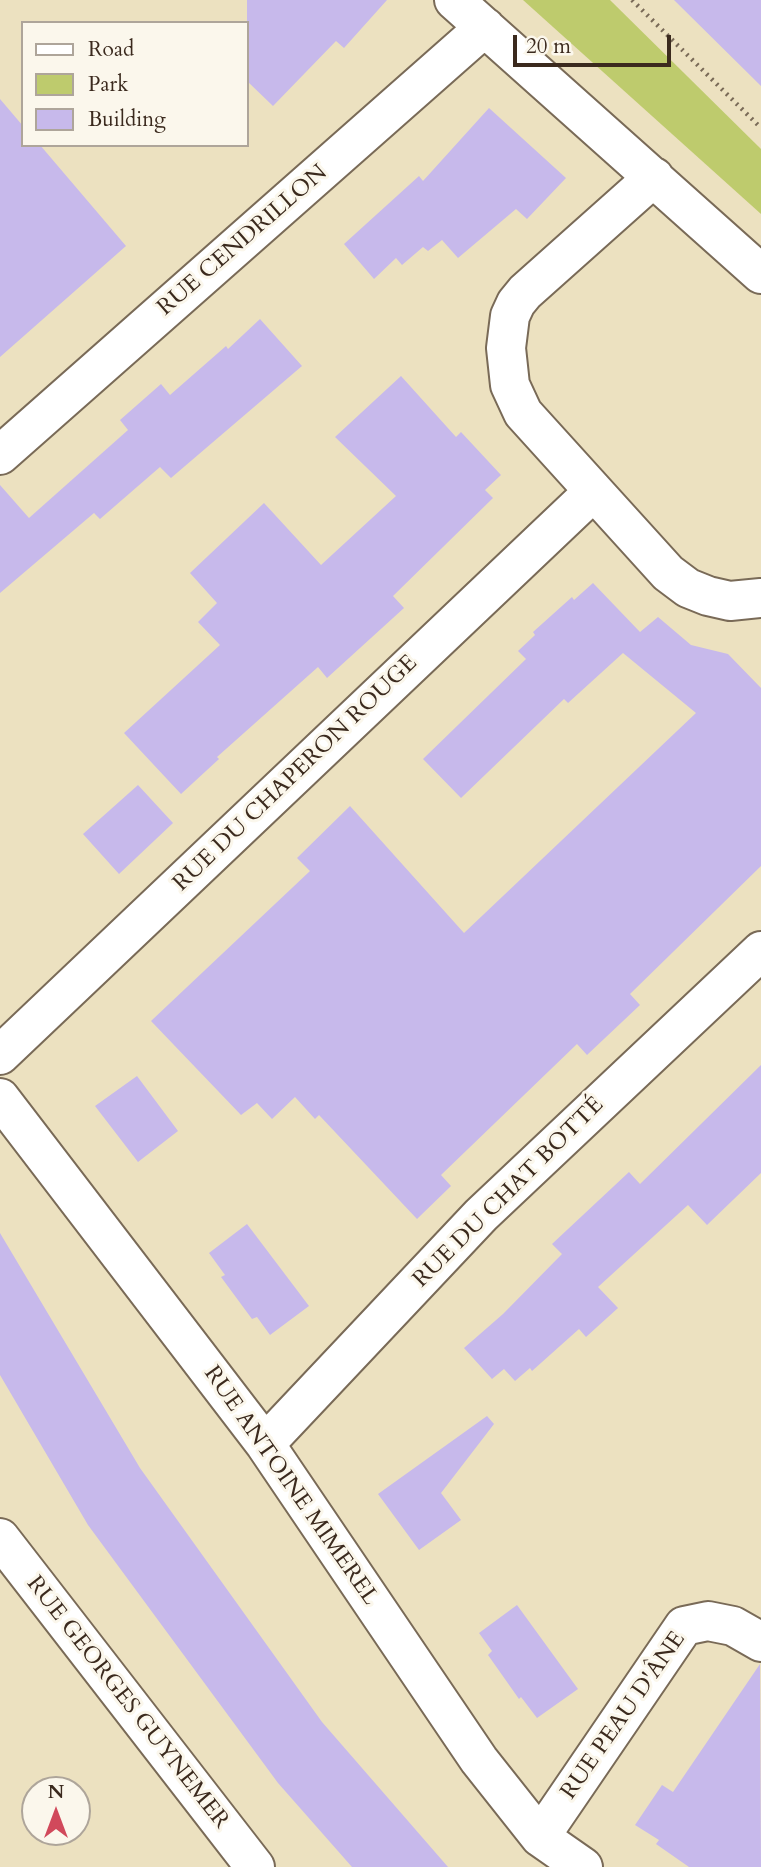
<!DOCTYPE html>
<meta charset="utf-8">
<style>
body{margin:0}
#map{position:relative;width:761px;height:1867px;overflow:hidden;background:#ece1c0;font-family:Cardo,serif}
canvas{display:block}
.legend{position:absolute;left:21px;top:21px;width:228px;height:126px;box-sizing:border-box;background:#fbf7ec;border:2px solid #aea59a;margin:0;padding:9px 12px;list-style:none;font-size:21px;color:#3b2a1e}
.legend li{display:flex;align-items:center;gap:14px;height:35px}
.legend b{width:35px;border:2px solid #aea59a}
.north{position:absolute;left:21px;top:1776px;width:70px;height:70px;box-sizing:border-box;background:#fbf7ec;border:2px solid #aea59a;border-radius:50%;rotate:0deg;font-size:19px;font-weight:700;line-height:28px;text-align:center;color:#3b2a1e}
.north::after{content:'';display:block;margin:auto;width:24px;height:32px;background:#d1495b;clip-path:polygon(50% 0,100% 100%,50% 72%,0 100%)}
.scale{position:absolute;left:513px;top:35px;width:158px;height:32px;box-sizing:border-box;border:4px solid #3b2a1e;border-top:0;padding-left:9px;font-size:21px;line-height:24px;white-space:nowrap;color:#3b2a1e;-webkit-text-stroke:5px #fbf7ec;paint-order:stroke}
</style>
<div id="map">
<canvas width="761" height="1867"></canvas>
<ul class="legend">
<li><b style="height:9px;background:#fff"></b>Road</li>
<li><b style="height:19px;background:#becb6d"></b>Park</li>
<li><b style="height:19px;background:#c7b9eb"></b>Building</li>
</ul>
<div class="north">N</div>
<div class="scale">20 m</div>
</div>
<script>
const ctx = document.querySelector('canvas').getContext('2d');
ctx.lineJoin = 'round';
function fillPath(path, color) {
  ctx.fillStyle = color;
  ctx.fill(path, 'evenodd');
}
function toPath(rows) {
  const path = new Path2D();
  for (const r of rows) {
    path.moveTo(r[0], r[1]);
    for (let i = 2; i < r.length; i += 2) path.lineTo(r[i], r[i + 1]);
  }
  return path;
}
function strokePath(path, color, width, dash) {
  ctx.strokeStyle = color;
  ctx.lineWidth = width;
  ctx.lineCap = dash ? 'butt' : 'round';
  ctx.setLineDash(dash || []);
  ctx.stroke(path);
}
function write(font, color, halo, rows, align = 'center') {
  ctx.font = font + ' Cardo,serif';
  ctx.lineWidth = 6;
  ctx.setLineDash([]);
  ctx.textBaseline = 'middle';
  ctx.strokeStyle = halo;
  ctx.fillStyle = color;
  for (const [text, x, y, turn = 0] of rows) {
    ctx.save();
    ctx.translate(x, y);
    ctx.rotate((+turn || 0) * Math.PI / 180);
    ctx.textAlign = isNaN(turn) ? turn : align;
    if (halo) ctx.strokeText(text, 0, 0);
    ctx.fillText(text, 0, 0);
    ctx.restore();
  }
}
fillPath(toPath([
 [523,0,610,0,761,149,761,214]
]), '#becb6d');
fillPath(toPath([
 [247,0,387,0,344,48,336,41,273,106,247,81],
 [674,0,761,0,761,86],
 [0,99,23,126,23,145,40,145,126,246,0,357],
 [489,108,566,178,527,219,516,209,458,258,442,240,428,251,423,247,402,265,396,258,374,279,344,244,419,176,423,181],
 [260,319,302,366,171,478,160,467,100,519,94,513,0,593,0,485,29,518,128,430,120,420,161,384,170,395,226,346,228,349],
 [401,376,456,437,461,432,501,475,485,490,493,498,393,596,404,608,327,678,318,667,217,757,219,759,181,794,124,733,220,645,198,622,217,603,190,573,264,503,321,565,396,496,335,437],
 [593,583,640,632,658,617,691,645,728,654,761,688,761,866,630,994,640,1005,587,1055,577,1044,441,1175,451,1186,417,1219,319,1115,315,1119,295,1097,272,1119,257,1103,241,1115,151,1021,310,871,297,858,350,806,464,933,696,713,623,653,568,703,564,699,461,798,423,759,526,659,518,651,535,635,533,632,572,597,574,600],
 [138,785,173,823,119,874,83,834],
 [761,1065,761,1173,707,1225,688,1205,598,1287,618,1308,586,1337,579,1329,532,1371,530,1368,515,1381,504,1369,492,1379,464,1348,503,1314,562,1254,552,1244,629,1172,640,1184],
 [137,1076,178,1131,138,1162,95,1106],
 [247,1224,309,1306,270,1335,257,1317,252,1319,221,1277,225,1275,209,1253],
 [0,1233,140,1468,322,1722,448,1867,352,1867,278,1783,88,1525,0,1375],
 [487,1416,494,1424,441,1493,461,1520,419,1550,378,1494],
 [517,1605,578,1689,537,1718,521,1697,519,1699,488,1655,492,1651,479,1633],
 [760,1664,761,1867,689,1867,656,1844,659,1840,635,1825,662,1785,673,1792]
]), '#c7b9eb');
const minor = toPath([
 [454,0,761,274],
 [654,177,525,292,516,303,510,316,506,348,510,385,523,413,668,573,688,588,708,596,730,601,761,598],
 [0,455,485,27],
 [0,1055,593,492],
 [0,1098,265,1444,479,1760,540,1837,583,1867],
 [265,1444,481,1215,761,951],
 [0,1538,255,1867],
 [540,1837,684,1626,708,1621,733,1626,761,1642]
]);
strokePath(minor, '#796a57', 42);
strokePath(toPath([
 [632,0,761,128]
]), '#796a57', 4.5, [2, 5]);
strokePath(minor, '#fff', 38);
write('23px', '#3b2a1e', '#fbf7ec', [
 ["RUE CENDRILLON",243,241,-41],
 ["RUE DU CHAPERON ROUGE",296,774,-44],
 ["RUE DU CHAT BOTTÉ",509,1193,-45],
 ["RUE ANTOINE MIMEREL",290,1486,55],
 ["RUE GEORGES GUYNEMER",127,1703,52],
 ["RUE PEAU D'ÂNE",624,1716,-55]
]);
</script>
